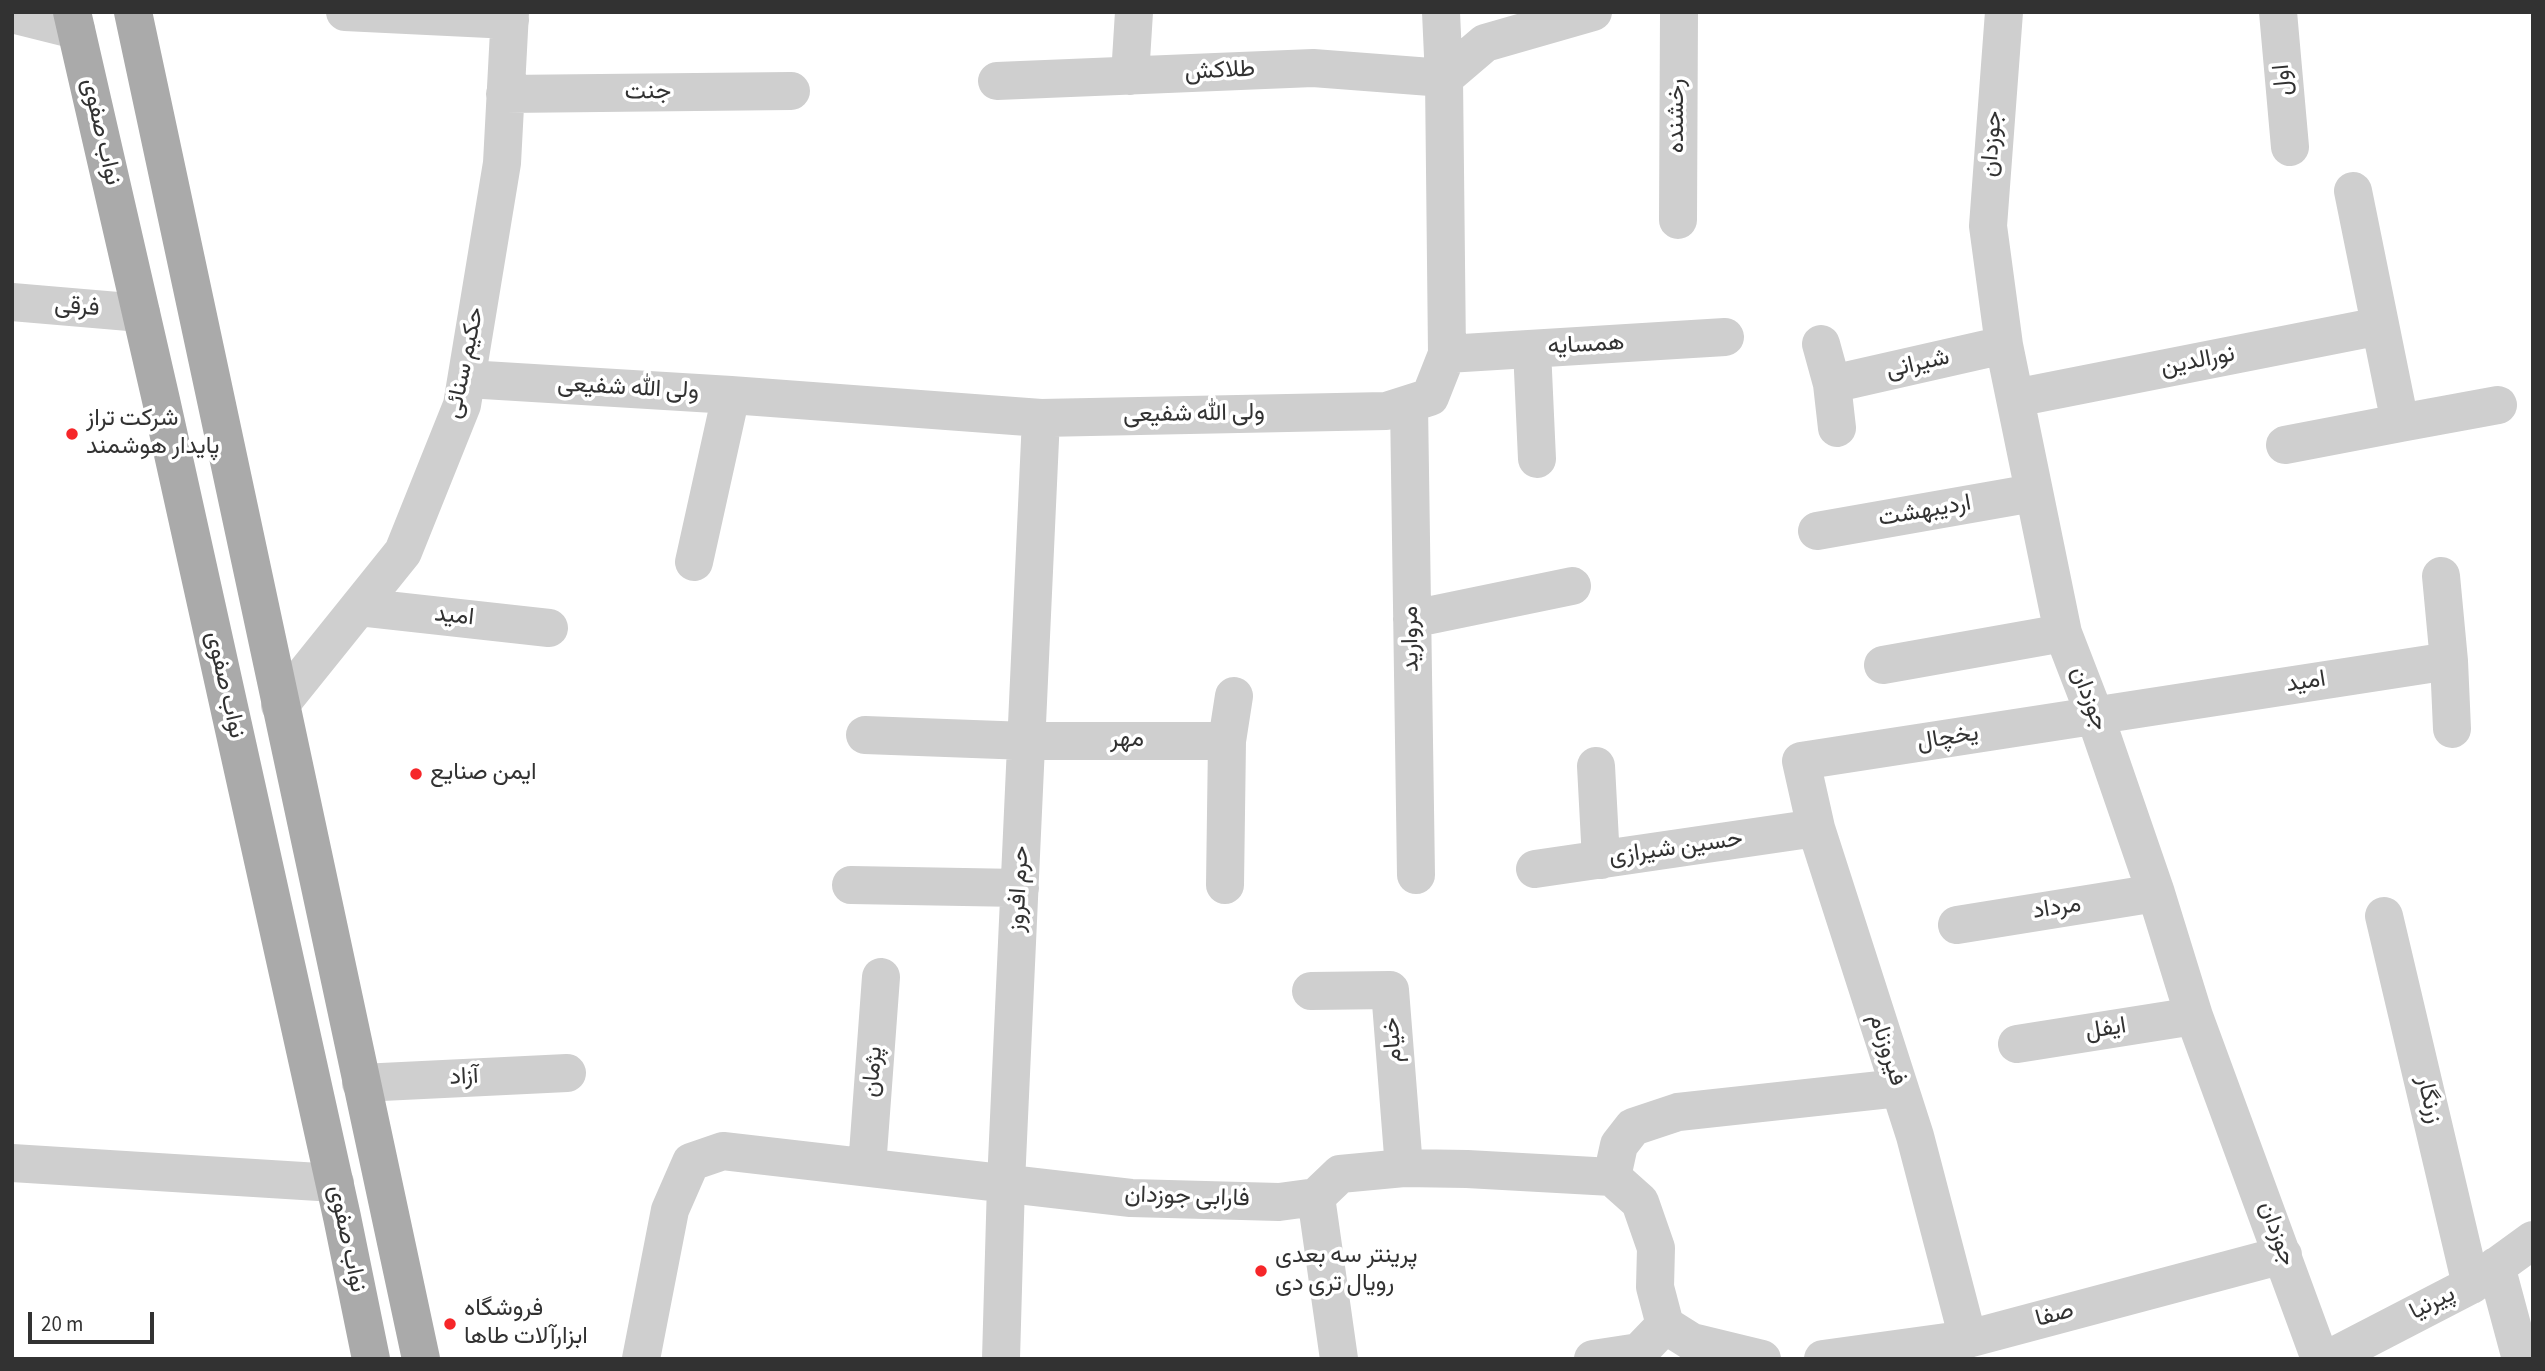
<!DOCTYPE html>
<meta charset="utf-8">
<style>
body{margin:0}
#map{position:relative;width:2545px;height:1371px;overflow:hidden;background:#fff;font-family:"Source Sans 3",sans-serif}
canvas{display:block}
.frame{position:absolute;inset:0;border:14px solid #323232;pointer-events:none}
.scale{position:absolute;left:28px;top:1312px;width:126px;height:32px;box-sizing:border-box;border:4px solid #323232;border-top:0;padding-left:9px;font-size:21px;line-height:24px;white-space:nowrap;color:#323232;-webkit-text-stroke:5px #fff;paint-order:stroke}
</style>
<div id="map">
<canvas width="2545" height="1371"></canvas>
<div class="frame"></div>
<div class="scale">20 m</div>
</div>
<script>
const ctx = document.querySelector('canvas').getContext('2d');
ctx.lineJoin = 'round';
function toPath(rows) {
  const path = new Path2D();
  for (const r of rows) {
    path.moveTo(r[0], r[1]);
    for (let i = 2; i < r.length; i += 2) path.lineTo(r[i], r[i + 1]);
  }
  return path;
}
function strokePath(path, color, width, dash) {
  ctx.strokeStyle = color;
  ctx.lineWidth = width;
  ctx.lineCap = dash ? 'butt' : 'round';
  ctx.setLineDash(dash || []);
  ctx.stroke(path);
}
function write(font, color, halo, rows, align = 'center') {
  ctx.font = font + ' "Source Sans 3",Vazirmatn,sans-serif';
  ctx.lineWidth = 7;
  ctx.setLineDash([]);
  ctx.textBaseline = 'middle';
  ctx.strokeStyle = halo;
  ctx.fillStyle = color;
  for (const [text, x, y, turn = 0] of rows) {
    ctx.save();
    ctx.translate(x, y);
    ctx.rotate((+turn || 0) * Math.PI / 180);
    ctx.textAlign = isNaN(turn) ? turn : align;
    if (halo) ctx.strokeText(text, 0, 0);
    ctx.fillText(text, 0, 0);
    ctx.restore();
  }
}
strokePath(toPath([
 [345,12,510,20],
 [2004,12,1988,226,2004,345,2063,633,2095,716,2156,893,2194,1016,2320,1359],
 [2278,12,2290,147],
 [12,14,76,30],
 [1130,76,1134,12],
 [997,81,1313,68,1444,78,1441,12],
 [505,94,791,91],
 [1678,220,1679,12],
 [12,302,141,313],
 [1821,344,1832,384,1837,428],
 [1532,349,1537,459],
 [1447,354,1725,337],
 [467,379,731,395,1041,418,1386,411,1430,397,1447,354,1444,78,1485,43,1593,12],
 [1832,384,2004,345],
 [2015,398,2380,326],
 [1409,404,1416,875],
 [2400,423,2498,405],
 [2285,445,2400,423,2353,191],
 [1817,531,2033,493],
 [694,562,731,395],
 [2441,576,2449,661],
 [359,607,549,628],
 [1412,619,1572,586],
 [1883,665,2063,633],
 [280,705,403,552,462,405,502,163,510,12],
 [865,735,1027,741,1227,741],
 [1596,766,1601,860],
 [1535,869,1816,828],
 [851,885,1020,888],
 [1225,885,1227,741,1234,696],
 [2384,916,2471,1285],
 [1957,925,2156,893],
 [1311,991,1390,990,1404,1168],
 [2017,1044,2194,1016],
 [361,1083,567,1073],
 [12,1163,335,1183],
 [867,1167,881,977],
 [1612,1177,1619,1145,1633,1127,1678,1112,1899,1088],
 [1316,1197,1339,1359],
 [2496,1266,2521,1359],
 [1968,1339,1915,1136,1816,828,1801,761,2449,661,2452,729],
 [641,1359,670,1210,691,1162,723,1151,1131,1198,1279,1202,1316,1197,1340,1174,1404,1168,1467,1169,1612,1177,1640,1202,1656,1248,1655,1287,1665,1325,1692,1342,1762,1359],
 [1001,1359,1006,1183,1041,418],
 [1593,1359,1639,1352,1665,1325],
 [1823,1359,1968,1339,2283,1255],
 [2328,1359,2471,1285,2533,1240]
]), '#cfcfcf', 38);
strokePath(toPath([
 [72,12,161,400,342,1217,371,1359],
 [133,12,421,1359]
]), '#aaa', 38);
for (const [x, y, r, color] of [
 [72,434,7,"#f62629"],
 [416,774,7,"#f62629"],
 [1261,1271,7,"#f62629"],
 [450,1324,7,"#f62629"]
]) {
  const dot = new Path2D();
  dot.arc(x, y, r, 0, 2 * Math.PI);
  ctx.fillStyle = color;
  ctx.fill(dot);
  strokePath(dot, '#fff', 2.5);
}
write('24px', '#323232', '#fff', [
 ["طلاکش",1220,72,-3],
 ["اول",2284,80,-95],
 ["جنت",648,93,-1],
 ["رخشنده",1678,116,-90],
 ["نواب صفوی",100,132,77],
 ["جوزدان",1993,144,-86],
 ["فرقی",77,308,5],
 ["همسایه",1586,346,-3],
 ["نورالدین",2198,362,-11],
 ["حکیم سنائی",466,363,-78],
 ["شیرانی",1918,365,-13],
 ["ولی الله شفیعی",628,389,3],
 ["ولی الله شفیعی",1194,415,-1],
 ["اردیبهشت",1925,512,-10],
 ["امید",454,617,6],
 ["مروارید",1412,639,-91],
 ["امید",2306,683,-9],
 ["نواب صفوی",224,685,77],
 ["جوزدان",2088,699,69],
 ["یخچال",1948,739,-9],
 ["مهر",1127,741],
 ["حسین شیرازی",1676,849,-8],
 ["حرم افروز",1020,889,-87],
 ["مرداد",2057,909,-9],
 ["ایفل",2106,1030,-9],
 ["خیام",1394,1040,-94],
 ["فیروزنام",1886,1050,72],
 ["پژمان",874,1072,-86],
 ["آزاد",464,1078,-3],
 ["زرنگار",2428,1100,77],
 ["فارابی جوزدان",1187,1198,2],
 ["جوزدان",2276,1234,70],
 ["نواب صفوی",346,1239,78],
 ["پیرنیا",2433,1304,-27],
 ["صفا",2055,1316,-15]
]);
write('24px', '#323232', '#fff', [
 ["شرکت تراز",86,420],
 ["پایدار هوشمند",86,448],
 ["ایمن صنایع",430,774],
 ["پرینتر سه بعدی",1275,1257],
 ["رویال تری دی",1275,1285],
 ["فروشگاه",464,1310],
 ["ابزارآلات طاها",464,1338]
], 'left');
</script>
